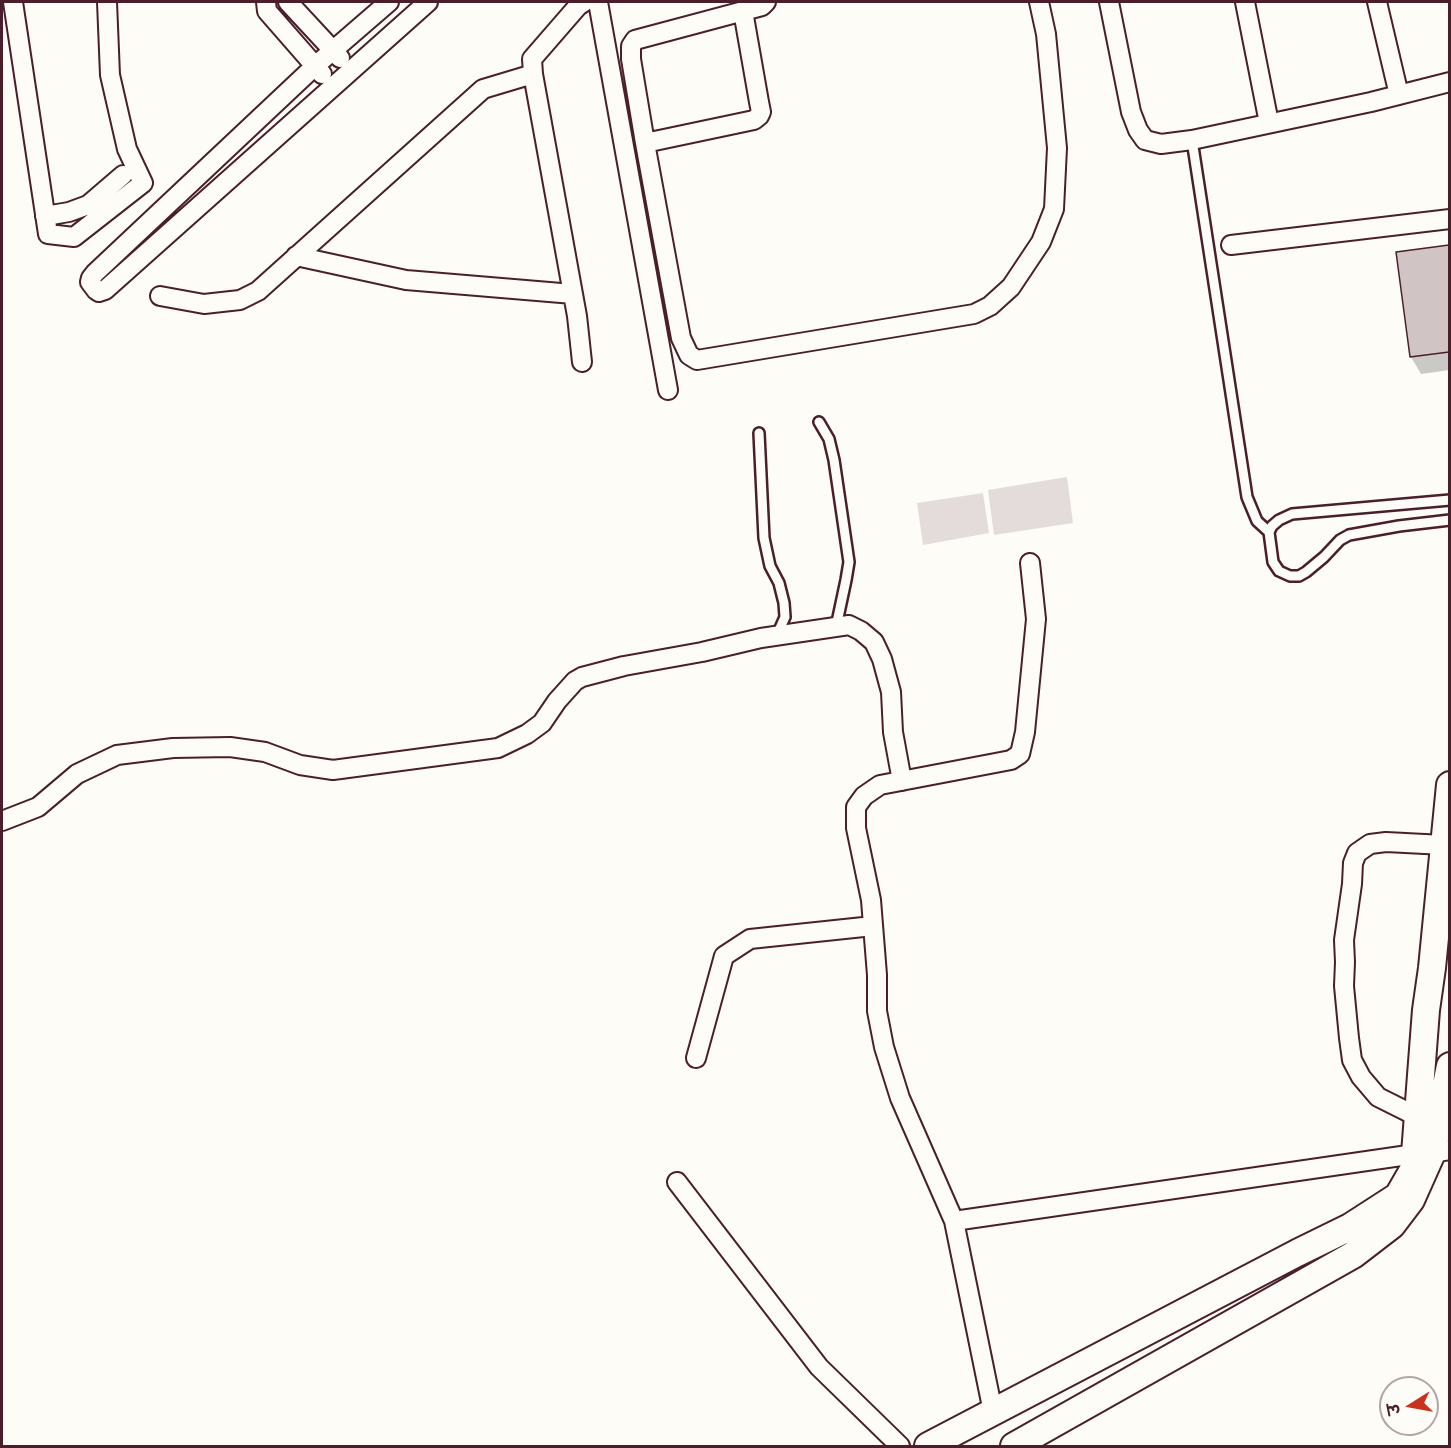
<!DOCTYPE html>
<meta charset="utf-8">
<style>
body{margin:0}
#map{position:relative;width:1451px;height:1448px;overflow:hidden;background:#fdfcf7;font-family:Mali,"Playpen Sans Deva",sans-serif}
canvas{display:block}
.frame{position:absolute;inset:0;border:3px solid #4a1f2b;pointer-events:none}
.north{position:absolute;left:1379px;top:1376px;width:60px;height:60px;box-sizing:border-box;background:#fdfcf7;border:2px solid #b5a4a5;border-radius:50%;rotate:259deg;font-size:16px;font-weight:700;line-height:24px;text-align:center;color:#4a1f2b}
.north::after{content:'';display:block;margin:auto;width:21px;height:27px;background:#c8321e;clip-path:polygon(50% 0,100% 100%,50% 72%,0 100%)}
</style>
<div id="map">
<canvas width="1451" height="1448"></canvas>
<div class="frame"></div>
<div class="north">उ</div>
</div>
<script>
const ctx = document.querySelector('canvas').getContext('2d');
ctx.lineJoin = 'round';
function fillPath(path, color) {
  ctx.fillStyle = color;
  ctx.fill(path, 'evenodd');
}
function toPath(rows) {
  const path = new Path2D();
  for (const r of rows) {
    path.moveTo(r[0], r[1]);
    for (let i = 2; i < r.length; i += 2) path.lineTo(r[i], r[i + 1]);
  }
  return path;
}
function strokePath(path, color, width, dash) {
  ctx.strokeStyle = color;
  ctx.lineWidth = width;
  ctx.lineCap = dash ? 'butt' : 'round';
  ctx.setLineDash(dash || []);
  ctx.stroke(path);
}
fillPath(toPath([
 [1067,477,1073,523,994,535,988,490],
 [983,493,989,533,923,545,917,503]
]), '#e3dcda');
fillPath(toPath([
 [1450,246,1450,370,1421,374,1411,357,1398,253]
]), '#0003');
const building = toPath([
 [1449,245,1449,352,1410,357,1396,252,1449,245]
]);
fillPath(building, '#d0c5c4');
strokePath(building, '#4a1f2b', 1.5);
const lane = toPath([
 [1192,140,1247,497,1257,521,1269,532],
 [819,422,829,439,834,460,849,562,846,580,836,627],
 [759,433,764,538,770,566,779,583,784,603,785,617,777,635],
 [1450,500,1292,514,1279,520,1272,526,1269,532,1273,562,1279,571,1290,576,1299,576,1306,572,1324,557,1340,540,1349,535,1399,526,1450,520]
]);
const street = toPath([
 [13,2,48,234,74,237,143,183,127,149,110,75,107,2],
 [266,2,267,11,322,74],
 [288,2,340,58],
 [389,2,315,66,95,273,91,278,90,282,96,290,99,292,105,290,428,2],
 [598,2,668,390],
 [766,2,762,6,635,40,631,46,631,59,645,143,681,338,689,355,697,360,974,314,990,306,1011,287,1041,242,1054,209,1057,148,1046,34,1039,2],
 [1109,2,1131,112,1138,130,1145,140,1161,144,1192,140,1371,102,1450,82],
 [1245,2,1269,123],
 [1377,2,1399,95],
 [645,143,754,120,759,116,761,112,759,102,743,11],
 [45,216,69,212,88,205,123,175],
 [1231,245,1450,219],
 [296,256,406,280,573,294],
 [160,296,204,304,240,300,258,291,483,89,533,74],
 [582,362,577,316,533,74,532,59,578,6,584,2],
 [1030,563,1036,619,1025,732,1020,754,1011,760,880,785,864,796,856,807,856,828,871,900,877,975,877,1011,884,1047,900,1098,954,1221,1415,1154,1432,1153,1450,1150],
 [2,821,38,807,77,774,117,755,173,748,230,747,265,752,300,765,333,770,498,748,527,734,542,723,557,701,575,681,582,677,624,666,702,652,761,638,849,625,861,631,874,642,882,659,891,692,893,732,902,781],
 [696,1058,724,956,750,939,873,926],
 [1418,1117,1378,1097,1361,1077,1352,1060,1349,1038,1344,986,1345,962,1344,940,1352,884,1353,863,1357,853,1370,844,1386,842,1444,845],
 [677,1182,819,1367,900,1446],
 [954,1221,993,1412]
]);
const secondary = toPath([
 [928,1446,1297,1253,1350,1227,1398,1196,1413,1170,1415,1154,1426,1010,1432,968,1450,785],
 [1014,1446,1353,1255,1392,1225,1411,1200,1432,1153,1450,1066]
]);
strokePath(lane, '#4a1f2b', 14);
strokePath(street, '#4a1f2b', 22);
strokePath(secondary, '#4a1f2b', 30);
strokePath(lane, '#fdfcf7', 9);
strokePath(street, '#fdfcf7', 18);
strokePath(secondary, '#fdfcf7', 26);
</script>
